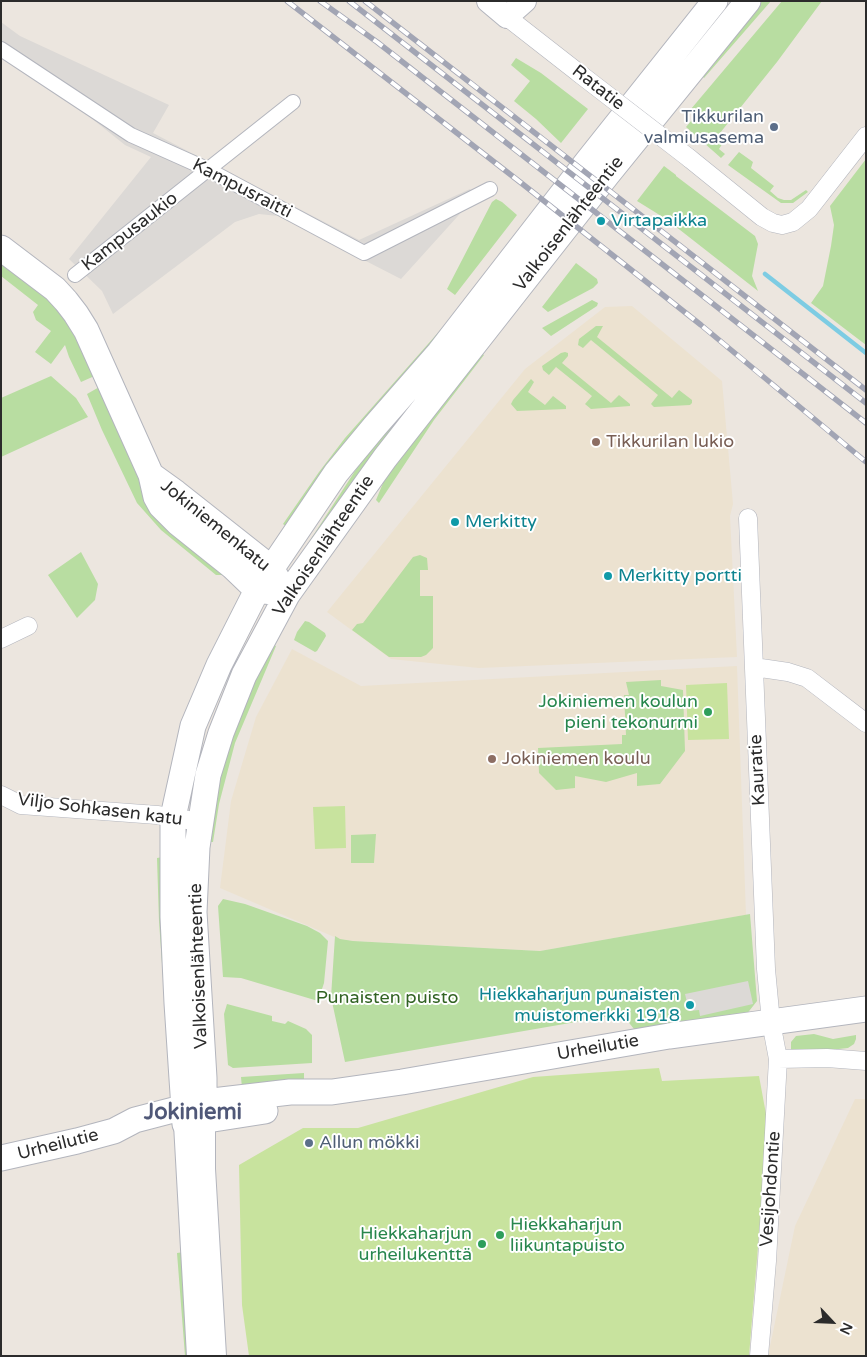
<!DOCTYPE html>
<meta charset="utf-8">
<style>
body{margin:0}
#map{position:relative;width:867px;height:1357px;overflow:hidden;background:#ece6df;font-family:"Varela Round",sans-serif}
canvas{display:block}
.frame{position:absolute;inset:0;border:2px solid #2b2b2b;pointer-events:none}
.north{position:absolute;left:807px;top:1297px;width:50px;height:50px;-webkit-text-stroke:4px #fff;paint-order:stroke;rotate:115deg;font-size:14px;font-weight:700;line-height:20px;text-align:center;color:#2b2b2b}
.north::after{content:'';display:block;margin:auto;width:18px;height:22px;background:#2b2b2b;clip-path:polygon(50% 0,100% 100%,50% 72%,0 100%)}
</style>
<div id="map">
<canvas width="867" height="1357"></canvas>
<div class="frame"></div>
<div class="north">N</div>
</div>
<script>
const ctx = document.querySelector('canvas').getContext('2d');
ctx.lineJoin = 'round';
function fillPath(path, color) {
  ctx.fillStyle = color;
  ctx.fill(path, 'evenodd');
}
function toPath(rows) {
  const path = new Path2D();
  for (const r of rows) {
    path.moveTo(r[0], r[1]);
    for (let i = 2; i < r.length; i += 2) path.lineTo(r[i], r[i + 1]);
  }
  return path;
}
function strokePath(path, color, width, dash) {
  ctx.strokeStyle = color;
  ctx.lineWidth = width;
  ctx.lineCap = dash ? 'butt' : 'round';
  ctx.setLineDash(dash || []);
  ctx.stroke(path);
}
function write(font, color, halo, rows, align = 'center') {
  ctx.font = font + ' "Varela Round",sans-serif';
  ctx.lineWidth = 4;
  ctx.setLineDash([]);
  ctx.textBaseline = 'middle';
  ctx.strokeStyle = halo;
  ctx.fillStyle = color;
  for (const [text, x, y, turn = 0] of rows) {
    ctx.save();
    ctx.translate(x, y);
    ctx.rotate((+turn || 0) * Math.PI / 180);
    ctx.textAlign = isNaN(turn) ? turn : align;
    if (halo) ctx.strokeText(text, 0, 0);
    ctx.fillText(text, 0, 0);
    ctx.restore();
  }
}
fillPath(toPath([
 [632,306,722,381,733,504,730,516,737,657,479,668,391,659,327,612,525,369,605,307],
 [292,649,361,686,737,666,746,915,540,951,353,941,339,939,220,888,231,801,256,717],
 [855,1099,866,1099,866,1356,768,1356,795,1226]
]), '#ece2d0');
fillPath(toPath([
 [758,1,771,1,704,78,700,74],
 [782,1,822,1,777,62,720,133,726,138,719,149,725,154,721,158,686,127,697,114,691,109],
 [516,58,541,73,588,109,561,143,536,119,514,101,530,81,511,65],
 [739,152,753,162,751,168,774,186,770,191,778,198,784,200,791,200,806,190,808,192,793,203,781,203,728,165],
 [866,159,866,345,811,303,823,286,831,246,834,225,830,206],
 [664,166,676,175,676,176,755,236,758,244,752,276,758,291,666,219,637,201],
 [496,199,502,202,517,215,455,295,447,289,492,202],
 [1,258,57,302,99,374,81,382,69,357,65,345,51,364,35,352,51,331,36,320,33,312,38,305,1,276],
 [576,263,597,279,598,283,593,288,548,312,542,307],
 [592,300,598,303,597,306,551,336,542,328],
 [596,326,603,326,597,337,672,398,679,390,692,400,692,403,690,405,654,407,651,404,658,395,591,340,583,348,578,345,579,339],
 [443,327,445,329,287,527,283,524,319,472,345,438],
 [480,352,484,355,434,420,379,503,376,500,386,476],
 [565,352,568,353,568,356,562,363,611,403,619,395,630,404,630,406,591,409,585,404,592,396,556,367,549,375,543,370,542,366,561,353],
 [51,376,76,398,88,417,1,457,1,398],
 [531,379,534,382,528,392,545,405,553,396,566,406,566,409,517,411,511,404,513,400],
 [434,381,312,548,307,545,368,451,396,417],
 [101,386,223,573,222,575,216,575,161,530,137,503,102,430,87,394],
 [81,552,98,584,95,600,77,618,48,575],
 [420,555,427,558,428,570,420,570,420,596,433,596,433,648,426,655,421,657,389,657,352,630,357,624,363,623,413,557],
 [305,621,309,622,325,633,326,636,317,651,315,652,294,640,297,632],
 [272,644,276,646,235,743,219,804,213,842,206,842,211,807,231,732],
 [661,680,661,686,683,690,685,751,660,784,637,786,637,773,606,782,575,776,575,788,556,790,539,773,538,748,622,744,622,735,626,735,624,695,629,695,626,682],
 [376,834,374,863,351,863,351,835],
 [163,857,169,1064,159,921,157,858],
 [223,899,245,904,307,926,320,933,328,941,324,983,318,1001,241,978,223,977,218,906],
 [750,914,757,1001,746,1015,663,1030,634,1029,622,1014,345,1062,331,997,335,936,340,939,353,941,540,951],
 [227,1004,272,1016,272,1021,285,1024,288,1021,306,1029,312,1035,312,1063,233,1068,228,1065,224,1014],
 [814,1034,833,1039,856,1035,856,1039,854,1044,848,1048,820,1051,791,1051,791,1042,796,1036],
 [304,1073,304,1079,242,1088,241,1077],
 [184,1252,192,1356,185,1356,177,1253]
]), '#b8dda1');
fillPath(toPath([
 [727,683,729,739,688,740,686,685],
 [345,806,346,848,315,849,313,807],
 [659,1068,662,1081,759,1076,768,1125,749,1356,249,1356,242,1305,239,1165,303,1128,358,1128,533,1077]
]), '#c8e39e');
fillPath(toPath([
 [1,22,20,36,169,105,153,133,359,240,470,189,476,196,401,279,278,216,259,214,235,222,113,314,102,291,69,259,151,157,125,145,42,79,1,54],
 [748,981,753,1004,700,1016,699,1010,689,1011,685,994]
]), '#dcd9d6');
strokePath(toPath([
 [765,274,866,353]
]), '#7dcce3', 4.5);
const pedestrian = toPath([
 [1,49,131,135,207,169,364,253,490,189],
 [75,275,293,102]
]);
const minor = toPath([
 [507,17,580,74],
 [689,158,762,217,773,223,782,225,793,222,809,209,866,136],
 [748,518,766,969,771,1022,778,1059,767,1261,759,1356],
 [1,639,28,626],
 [754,667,788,672,807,678,866,723],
 [1,795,21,805,157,815,200,822],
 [778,1059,827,1058,866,1061]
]);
const tertiary = toPath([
 [488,1,507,17],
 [507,17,525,1],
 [204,1120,204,1169,215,1356],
 [185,1124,198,1356]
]);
const secondary = toPath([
 [1,248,55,289,66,301,76,314,86,330,151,475,156,497,161,506,178,523,233,567,257,590,273,592],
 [151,475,176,493,271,568,279,582],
 [204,1120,204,1078,194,912,197,847,208,775,221,733,244,675,287,595,385,458,607,175,748,1],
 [188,1123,265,1111],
 [185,1124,177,1003,173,917,173,817,193,726,219,665,257,590,336,473,375,426,439,353,587,162,715,1],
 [1,1158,77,1141,114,1131,135,1120,204,1102,290,1092,332,1092,402,1082,669,1036,866,1009]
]);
strokePath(pedestrian, '#b3b5bd', 16);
strokePath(minor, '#b3b5bd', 19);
strokePath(tertiary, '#b3b5bd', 24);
strokePath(secondary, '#b3b5bd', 27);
strokePath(pedestrian, '#fff', 14);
strokePath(minor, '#fff', 18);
strokePath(tertiary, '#fff', 22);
strokePath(secondary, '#fff', 25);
const rail = toPath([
 [287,1,520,182,701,325,866,462],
 [320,1,377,42,866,423],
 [349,1,866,403],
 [365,1,866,390]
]);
strokePath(rail, '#a2a5b4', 5.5);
strokePath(rail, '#fff', 4, [11]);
const minorBridge = toPath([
 [580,74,689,158]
]);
strokePath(minorBridge, '#b3b5bd', 19, []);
strokePath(minorBridge, '#fff', 18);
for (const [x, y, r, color] of [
 [774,127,5,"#5c6f8a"],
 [601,221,5,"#0f9aa8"],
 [596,442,5,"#8d6e63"],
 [455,522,5,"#0f9aa8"],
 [608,576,5,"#0f9aa8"],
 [708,712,5,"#2e9e5b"],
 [492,759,5,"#8d6e63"],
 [690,1005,5,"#0f9aa8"],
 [309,1143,5,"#5c6f8a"],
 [500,1235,5,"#2e9e5b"],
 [482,1244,5,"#2e9e5b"]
]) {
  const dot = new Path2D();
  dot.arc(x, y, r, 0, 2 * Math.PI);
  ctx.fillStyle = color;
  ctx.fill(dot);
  strokePath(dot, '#fff', 2);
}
write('18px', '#2b2b2b', '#fff', [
 ["Ratatie",598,88,38],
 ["Kampusraitti",242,189,27],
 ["Valkoisenlähteentie",569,224,-52],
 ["Kampusaukio",130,232,-38],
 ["Jokiniemenkatu",215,526,39],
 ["Valkoisenlähteentie",324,546,-56],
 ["Kauratie",758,770,-93],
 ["Viljo Sohkasen katu",100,810,7],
 ["Valkoisenlähteentie",199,966,-92],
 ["Urheilutie",598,1048,-10],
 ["Urheilutie",58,1145,-14],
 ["Vesijohdontie",771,1189,-86]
]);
write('18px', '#4e5e75', '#fff', [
 ["Tikkurilan",764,117],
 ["valmiusasema",764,138],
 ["Allun mökki",319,1143,"left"]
], 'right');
write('18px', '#0d838f', '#fff', [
 ["Virtapaikka",611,221],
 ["Merkitty",465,522],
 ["Merkitty portti",618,576],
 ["Hiekkaharjun punaisten",680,995,"right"],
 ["muistomerkki 1918",680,1016,"right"]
], 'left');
write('18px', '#785e54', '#fff', [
 ["Tikkurilan lukio",606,442],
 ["Jokiniemen koulu",502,759]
], 'left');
write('18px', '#27864d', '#fff', [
 ["Jokiniemen koulun",698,702],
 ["pieni tekonurmi",698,723],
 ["Hiekkaharjun",510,1225,"left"],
 ["liikuntapuisto",510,1246,"left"],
 ["Hiekkaharjun",472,1234],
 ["urheilukenttä",472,1255]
], 'right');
write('18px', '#316222', '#fff', [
 ["Punaisten puisto",387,998]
]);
write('bold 22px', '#505878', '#fff', [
 ["Jokiniemi",193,1113]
]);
</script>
